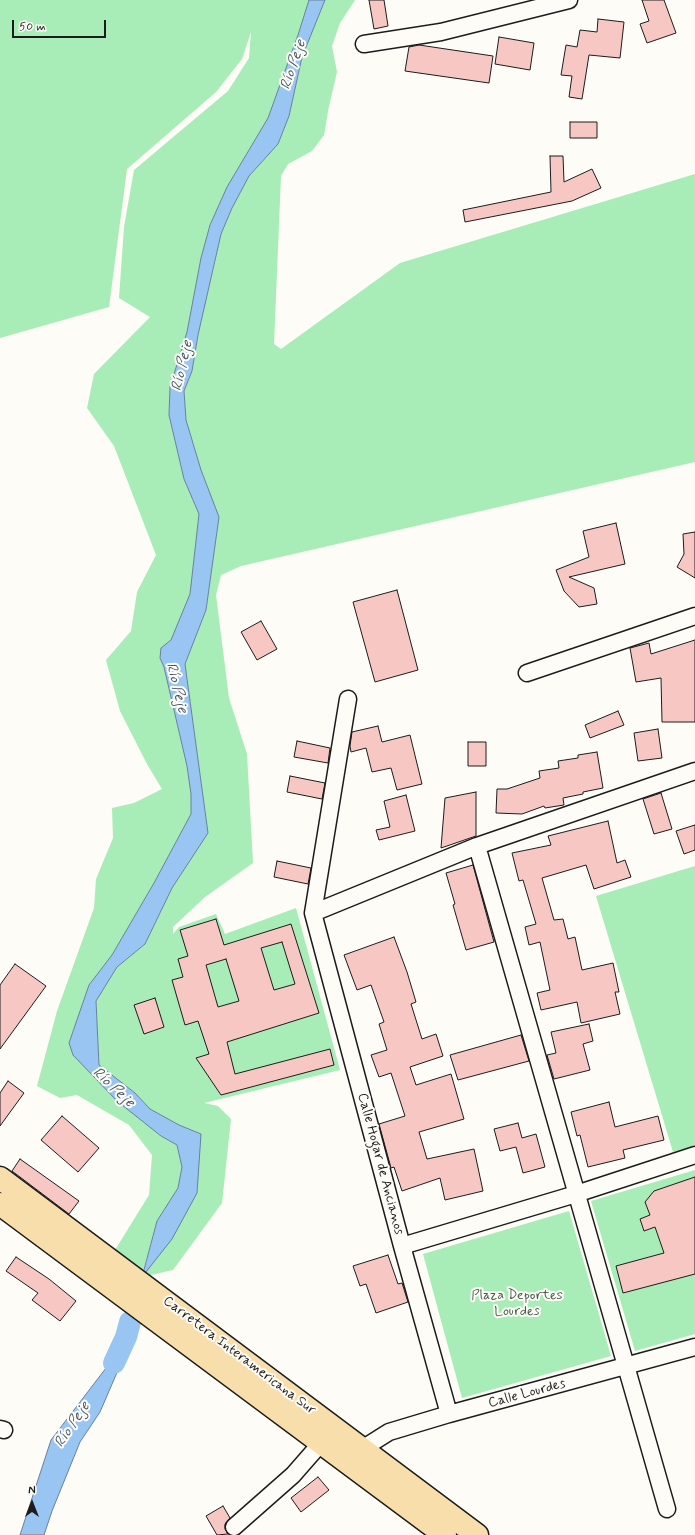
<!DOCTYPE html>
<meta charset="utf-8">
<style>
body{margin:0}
#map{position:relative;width:695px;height:1535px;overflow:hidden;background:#fdfcf7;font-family:Mynerve,sans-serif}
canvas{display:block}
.north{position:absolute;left:12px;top:1483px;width:40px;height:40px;-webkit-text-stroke:3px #fdfcf7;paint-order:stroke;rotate:0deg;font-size:11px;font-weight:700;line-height:16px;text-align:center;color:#1c1c1c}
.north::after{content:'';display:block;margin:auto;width:14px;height:18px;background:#1c1c1c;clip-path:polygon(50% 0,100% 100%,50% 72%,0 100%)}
.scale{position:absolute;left:12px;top:20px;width:94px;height:18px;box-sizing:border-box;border:2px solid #1c1c1c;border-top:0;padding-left:5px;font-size:12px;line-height:14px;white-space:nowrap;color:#1c1c1c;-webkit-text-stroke:3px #fdfcf7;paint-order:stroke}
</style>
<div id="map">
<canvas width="695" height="1535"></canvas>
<div class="north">N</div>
<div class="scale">50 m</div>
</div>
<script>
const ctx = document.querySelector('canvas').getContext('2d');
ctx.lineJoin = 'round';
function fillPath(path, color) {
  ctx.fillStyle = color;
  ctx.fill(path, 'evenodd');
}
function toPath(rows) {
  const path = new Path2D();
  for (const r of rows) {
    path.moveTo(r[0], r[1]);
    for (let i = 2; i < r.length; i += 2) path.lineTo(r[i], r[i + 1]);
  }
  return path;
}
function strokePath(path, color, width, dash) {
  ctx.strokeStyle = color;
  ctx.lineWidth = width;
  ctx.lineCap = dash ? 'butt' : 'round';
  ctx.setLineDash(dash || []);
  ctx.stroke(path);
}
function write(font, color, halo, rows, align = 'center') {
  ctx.font = font + ' Mynerve,sans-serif';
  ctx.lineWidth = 4;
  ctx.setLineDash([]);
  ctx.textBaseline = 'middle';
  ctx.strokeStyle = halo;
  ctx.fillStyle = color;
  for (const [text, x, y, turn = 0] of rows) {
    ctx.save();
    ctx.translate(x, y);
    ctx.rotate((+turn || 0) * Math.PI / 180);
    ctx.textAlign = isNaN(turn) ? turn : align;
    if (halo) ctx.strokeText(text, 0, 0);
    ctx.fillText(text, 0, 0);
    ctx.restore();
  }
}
fillPath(toPath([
 [0,0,309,0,298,35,268,118,227,187,210,225,201,258,187,333,170,387,169,415,184,479,199,514,190,594,171,640,161,649,160,658,164,667,187,766,191,794,191,814,154,883,112,955,89,985,69,1043,161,1136,177,1145,182,1167,178,1188,157,1221,142,1275,201,1134,179,1125,150,1109,135,1093,99,1065,96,1001,117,967,145,944,172,888,208,833,185,664,206,610,219,517,201,470,186,420,184,391,192,371,198,335,221,234,232,208,249,176,278,144,289,116,302,57,325,0,355,0,340,23,332,46,337,72,329,106,324,135,312,151,288,164,281,176,274,344,281,349,400,263,695,174,695,462,241,566,221,575,216,595,229,698,247,754,253,863,205,897,173,927,173,934,179,927,216,914,225,934,296,908,340,1070,204,1103,218,1106,231,1119,222,1203,173,1270,142,1277,125,1265,115,1250,149,1195,152,1155,129,1125,77,1095,60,1098,37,1086,57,1011,94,908,96,879,113,838,112,808,134,803,162,789,147,764,120,711,106,660,131,631,137,592,156,555,114,446,87,408,94,374,150,317,119,298,124,227,134,170,228,91,249,58,251,32,242,59,216,92,127,169,109,307,0,338],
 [695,866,695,1146,673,1152,596,896],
 [695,1170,695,1334,635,1351,591,1201],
 [569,1211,611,1356,462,1398,423,1254]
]), '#a8ecb7');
const water = toPath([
 [309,0,325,0,302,57,289,116,278,144,249,176,232,208,221,234,198,335,192,371,184,391,186,420,201,470,219,517,206,610,185,664,208,833,172,888,145,944,117,967,96,1001,99,1065,135,1093,150,1109,179,1125,201,1134,197,1193,172,1239,142,1277,157,1221,178,1188,182,1167,177,1145,161,1136,117,1101,73,1055,69,1043,89,985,112,955,154,883,191,814,191,794,187,766,164,667,160,658,161,648,171,640,190,594,199,514,184,479,169,415,170,387,187,332,201,258,210,225,227,187,268,118,298,35,309,0],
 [126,1337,125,1354,100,1412,80,1442,52,1511,44,1535,20,1535,51,1440,106,1368,112,1346,126,1337]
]);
fillPath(water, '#99c5f3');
strokePath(water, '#67819d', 1);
strokePath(toPath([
 [114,1363,126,1337,130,1322]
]), '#99c5f3', 22);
const building = toPath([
 [369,0,384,0,388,26,374,29,369,0],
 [642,0,664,0,676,33,647,43,640,24,649,21,642,0],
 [598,19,624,22,620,58,589,55,582,99,569,97,572,76,561,75,566,45,577,47,580,30,597,32,598,19],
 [499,37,534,43,530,70,495,64,499,37],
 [419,45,493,56,489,83,405,71,409,47,419,45],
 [570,122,597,122,597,138,570,138,570,122],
 [550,156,563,156,564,182,592,169,601,188,572,201,465,222,463,210,551,192,550,156],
 [616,523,625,564,569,577,594,588,597,604,579,607,564,591,556,570,589,557,583,531,616,523],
 [695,532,695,578,677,567,684,554,683,534,695,532],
 [397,590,418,670,375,682,353,602,397,590],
 [261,621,277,649,257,660,241,632,261,621],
 [695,640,695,722,662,722,661,678,636,682,630,648,649,643,651,654,695,640],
 [618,711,624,725,590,738,585,725,618,711],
 [378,726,382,742,410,735,422,784,397,790,391,768,372,772,366,748,351,752,350,746,352,732,378,726],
 [658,729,662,758,638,761,634,733,658,729],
 [297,741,330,748,328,763,294,757,297,741],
 [468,742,486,742,486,766,468,766,468,742],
 [597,752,603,788,583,792,583,794,563,798,564,805,545,808,544,806,522,814,496,813,497,789,507,789,540,778,539,771,559,768,558,761,578,758,578,755,597,752],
 [290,776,325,783,322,799,287,792,290,776],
 [476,792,476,836,441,848,445,798,476,792],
 [661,793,672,829,654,834,643,799,661,793],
 [406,795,415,831,379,840,376,830,390,827,384,801,406,795],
 [608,821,617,863,625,860,631,877,594,889,586,865,542,878,554,920,563,919,568,939,575,937,582,970,613,963,619,992,615,992,620,1014,581,1023,577,1002,541,1010,537,993,550,990,540,942,529,945,525,927,536,924,523,880,519,881,512,853,551,845,548,836,608,821],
 [695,825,695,850,684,854,676,831,695,825],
 [277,861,311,868,308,884,274,877,277,861],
 [473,865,494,942,466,950,453,905,455,904,446,873,473,865],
 [216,919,224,945,291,924,319,1013,227,1042,235,1074,330,1049,334,1065,221,1095,196,1058,209,1054,198,1021,185,1025,172,980,183,977,178,959,188,956,180,930,216,919],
 [282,942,295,984,274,990,261,948,282,942],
 [226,959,239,1001,218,1007,206,965,226,959],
 [394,937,407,972,416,1002,411,1004,422,1039,436,1034,443,1056,410,1067,416,1085,451,1074,464,1119,419,1132,427,1159,474,1149,483,1191,445,1200,440,1178,402,1191,394,1167,391,1168,379,1124,405,1116,391,1073,379,1077,371,1055,387,1050,379,1024,384,1022,371,985,357,990,344,955,394,937],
 [15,964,46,986,0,1049,0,985,15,964],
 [155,998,164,1027,144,1034,134,1005,155,998],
 [589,1024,593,1041,583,1044,590,1070,554,1079,547,1055,556,1053,551,1032,589,1024],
 [521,1035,529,1061,458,1080,450,1055,521,1035],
 [8,1081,24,1093,0,1126,0,1093,8,1081],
 [609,1102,615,1127,658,1116,664,1140,623,1150,625,1158,588,1167,580,1135,577,1136,571,1112,609,1102],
 [62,1116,99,1148,78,1172,41,1140,62,1116],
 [518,1123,522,1138,536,1134,545,1167,523,1173,516,1147,500,1151,494,1129,518,1123],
 [20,1159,79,1201,69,1214,12,1171,20,1159],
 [695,1177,695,1274,623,1293,616,1266,664,1253,655,1227,644,1231,640,1219,650,1215,645,1202,654,1191,695,1177],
 [388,1255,398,1284,402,1283,408,1302,376,1313,366,1284,360,1286,353,1266,388,1255],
 [16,1257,49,1279,76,1301,60,1321,32,1300,38,1293,6,1271,16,1257],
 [318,1477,329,1490,301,1512,291,1498,318,1477],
 [223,1506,230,1518,225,1524,225,1529,228,1534,217,1535,206,1516,223,1506]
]);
fillPath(building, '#f7c7c4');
strokePath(building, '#1c1c1c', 1);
const minor = toPath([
 [364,44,441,32,569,0],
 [527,673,695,616],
 [348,699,313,913,402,1246,449,1414],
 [477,846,667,1509],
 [313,913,477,846,695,771],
 [402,1246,576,1194,695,1155],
 [0,1429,4,1430],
 [362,1449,389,1432,449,1414,695,1347],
 [234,1527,293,1475,321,1443]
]);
const highway = toPath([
 [0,1178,477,1535],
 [0,1204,445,1535]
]);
strokePath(minor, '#1c1c1c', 19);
strokePath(highway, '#1c1c1c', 25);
strokePath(minor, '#fdfcf7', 16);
strokePath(highway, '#f8deab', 22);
write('14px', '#1c1c1c', '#fdfcf7', [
 ["Calle Hogar de Ancianos",380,1164,75],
 ["Carretera Interamericana Sur",239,1356,37],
 ["Calle Lourdes",527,1394,-15]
]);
write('14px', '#465a4a', '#fdfcf7', [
 ["Plaza Deportes",517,1296],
 ["Lourdes",517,1312]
]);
write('italic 15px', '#485767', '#fdfcf7', [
 ["Río Peje",294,65,-71],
 ["Río Peje",183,366,-77],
 ["Río Peje",176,688,76],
 ["Río Peje",113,1088,43],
 ["Río Peje",73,1425,-56]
]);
</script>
